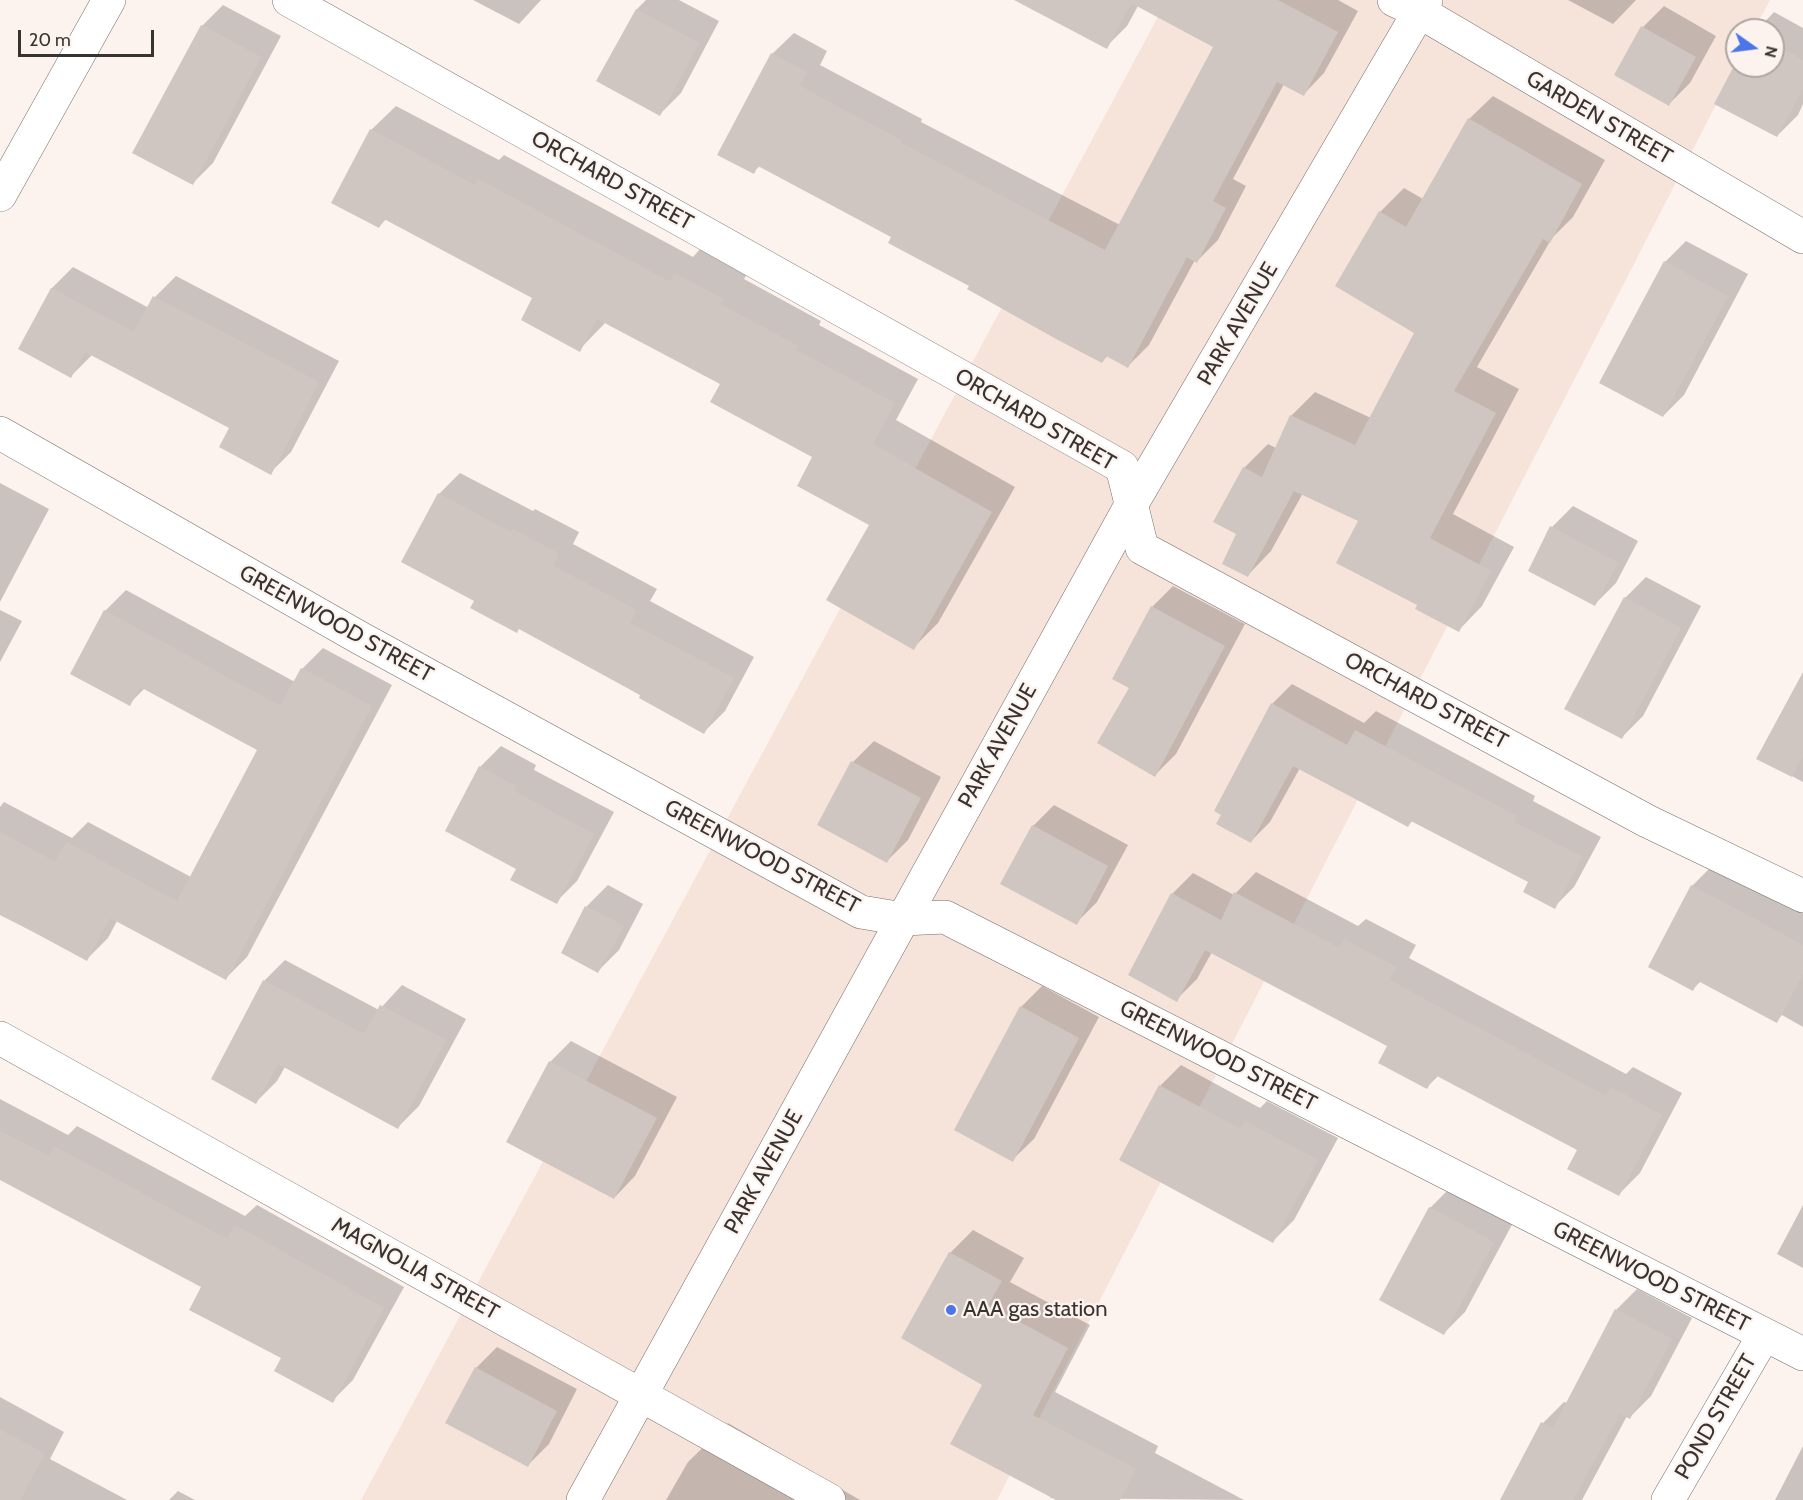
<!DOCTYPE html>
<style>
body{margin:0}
#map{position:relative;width:1803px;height:1500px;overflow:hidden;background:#fdf3ee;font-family:Cabin,sans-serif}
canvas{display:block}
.north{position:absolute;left:1725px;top:18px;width:60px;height:60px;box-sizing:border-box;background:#fdf3ee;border:2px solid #aea6a2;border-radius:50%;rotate:104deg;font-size:16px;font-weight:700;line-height:24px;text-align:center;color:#373331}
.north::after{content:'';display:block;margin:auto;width:21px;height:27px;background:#4b75e8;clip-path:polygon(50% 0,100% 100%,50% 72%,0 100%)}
.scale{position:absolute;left:18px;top:30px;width:136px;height:27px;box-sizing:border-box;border:3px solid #373331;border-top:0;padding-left:8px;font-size:18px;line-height:21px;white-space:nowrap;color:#373331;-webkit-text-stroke:4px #fdf3ee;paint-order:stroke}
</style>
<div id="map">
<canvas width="1803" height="1500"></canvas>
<div class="north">N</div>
<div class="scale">20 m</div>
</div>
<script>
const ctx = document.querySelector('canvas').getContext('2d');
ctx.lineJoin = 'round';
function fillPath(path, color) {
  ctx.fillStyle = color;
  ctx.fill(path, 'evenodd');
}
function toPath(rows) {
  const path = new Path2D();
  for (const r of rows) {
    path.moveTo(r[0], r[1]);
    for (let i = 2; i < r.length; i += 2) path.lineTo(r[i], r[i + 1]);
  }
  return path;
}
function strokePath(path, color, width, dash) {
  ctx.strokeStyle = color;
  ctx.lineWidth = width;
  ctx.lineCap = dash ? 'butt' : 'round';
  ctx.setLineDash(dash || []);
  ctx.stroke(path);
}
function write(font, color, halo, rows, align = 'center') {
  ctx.font = font + ' Cabin,sans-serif';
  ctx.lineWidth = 4.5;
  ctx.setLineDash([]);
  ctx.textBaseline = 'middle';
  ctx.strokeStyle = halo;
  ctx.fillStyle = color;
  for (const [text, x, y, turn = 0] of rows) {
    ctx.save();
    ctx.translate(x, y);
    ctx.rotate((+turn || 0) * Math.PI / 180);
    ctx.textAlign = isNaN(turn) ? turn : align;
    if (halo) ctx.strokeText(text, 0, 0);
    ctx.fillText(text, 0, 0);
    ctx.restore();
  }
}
fillPath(toPath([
 [1167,0,1770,0,1754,30,1737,30,1737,64,997,1500,361,1500]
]), '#f6e4db');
fillPath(toPath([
 [473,0,541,0,519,24],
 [646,0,679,0,719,21,681,93,660,114,637,9],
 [1044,0,1338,0,1358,11,1324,73,1303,95,1284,84,1233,179,1246,186,1218,240,1197,261,1195,260,1149,345,1128,366,1108,355,1102,362,893,237,760,166,753,172,772,54,794,33,827,51,820,65,922,119,921,122,1120,225,1215,47,1138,6,1127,26,1106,47],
 [1568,0,1636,0,1613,24],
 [223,5,281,36,213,163,192,184,202,26],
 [1664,6,1716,36,1690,83,1669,104,1643,27],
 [1774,12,1803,28,1803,104,1798,115,1777,136,1716,103,1737,64,1737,66,1773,66,1773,30,1757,30],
 [1493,96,1605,160,1573,217,1552,238,1477,367,1519,389,1453,514,1514,547,1482,606,1459,630,1360,520,1303,493,1271,551,1248,575,1238,533,1244,468,1268,444,1276,448,1291,416,1315,392,1371,418,1416,332,1380,212,1404,188,1423,199,1469,119],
 [396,106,499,160,504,155,693,257,700,249,747,274,744,279,821,321,819,325,918,379,896,420,1015,487,938,623,913,648,871,524,814,456,722,384,606,322,579,350,534,298,386,219,379,227,371,130],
 [1686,241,1748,274,1684,395,1663,416,1665,262],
 [73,267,149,308,155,297,176,276,339,361,291,452,270,473,231,427,93,354,71,376,20,349,52,288],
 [460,473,533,511,535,509,579,532,573,544,657,589,650,601,754,657,725,711,704,732,476,600,439,494],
 [0,483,49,509,0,602],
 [1573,506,1638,541,1616,583,1595,604,1552,527],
 [1646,577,1701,606,1643,716,1622,737,1625,598],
 [1173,586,1245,624,1176,754,1155,775,1131,687,1152,607],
 [126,590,295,682,302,669,323,648,392,685,247,957,226,978,117,921,108,938,87,959,0,915,0,807,4,802,72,838,88,822,191,877,259,749,145,688,129,704,105,611],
 [0,610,22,621,0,662],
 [1292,684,1364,723,1376,711,1535,796,1533,801,1601,837,1574,887,1554,907,1530,882,1413,820,1408,826,1300,768,1270,822,1250,842,1272,704],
 [1803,689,1803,782,1758,758],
 [874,741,941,777,908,840,887,861,819,825,853,762],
 [501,746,536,765,534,770,614,812,577,881,556,902,518,868,480,767],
 [1054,805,1128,845,1097,902,1076,923,1033,826],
 [1713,865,1803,913,1803,1027,1782,1015,1776,1021,1701,981,1693,989,1692,886],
 [1256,872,1358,926,1366,919,1416,945,1409,958,1626,1074,1633,1067,1682,1093,1640,1173,1619,1194,1579,1149,1438,1076,1427,1087,1389,1045,1212,952,1197,979,1176,1000,1172,894,1193,873,1234,895],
 [608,885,643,904,619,950,598,971,563,952,587,906],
 [285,960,379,1010,402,985,466,1019,419,1106,398,1127,285,1067,277,1081,256,1102,213,1078,264,981],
 [1042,986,1099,1017,1034,1139,1012,1160,1021,1007],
 [571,1041,677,1097,635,1176,614,1198,550,1062],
 [1181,1065,1260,1108,1267,1101,1338,1138,1294,1220,1273,1241,1160,1086],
 [0,1099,68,1135,77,1126,245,1216,257,1205,404,1287,353,1380,332,1401,203,1287,0,1178],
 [1451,1187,1514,1221,1465,1312,1444,1333,1430,1208],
 [1803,1205,1803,1268,1777,1254],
 [973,1230,1024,1258,1010,1282,1090,1325,1055,1392,1158,1446,1155,1453,1244,1500,1050,1498,1051,1496,984,1384,950,1253],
 [1637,1289,1692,1318,1651,1396,1630,1417,1627,1416,1582,1500,1502,1500,1543,1423,1564,1402,1567,1403,1616,1310],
 [497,1347,577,1389,549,1444,528,1465,476,1368],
 [0,1397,64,1432,50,1459,127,1500,0,1500],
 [728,1423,860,1500,666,1500,688,1462],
 [1803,1446,1803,1500,1775,1500],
 [178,1491,195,1500,169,1500]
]), '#0003');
fillPath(toPath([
 [1014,0,1278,0,1338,32,1304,96,1277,82,1213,201,1226,208,1197,263,1187,257,1128,368,1106,356,1102,363,1056,339,967,289,969,286,888,243,891,237,758,166,754,174,717,155,771,53,807,72,800,86,902,141,901,143,1105,250,1213,47,1131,3,1107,49],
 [636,9,699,43,660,116,596,81],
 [201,25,261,57,193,185,132,153],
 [1641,26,1696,57,1669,106,1614,75],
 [1773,44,1803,60,1803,88,1777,137,1714,104,1737,60,1737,66,1773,66],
 [1468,118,1582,184,1550,243,1543,239,1454,391,1496,413,1430,538,1491,571,1459,632,1415,609,1417,605,1336,563,1358,521,1294,491,1248,577,1222,564,1236,534,1213,522,1243,467,1262,477,1290,415,1355,445,1414,333,1335,286,1379,211,1406,227],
 [370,129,475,185,478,179,670,282,675,273,723,299,720,304,798,346,796,350,895,403,873,444,992,512,914,650,826,600,869,525,797,486,812,457,710,402,720,384,597,319,580,352,521,320,532,298,384,219,379,228,331,203],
 [1664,261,1728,296,1663,417,1599,383],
 [51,288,134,332,153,296,319,382,271,475,219,447,229,428,85,352,71,378,18,349],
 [438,493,511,532,513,529,559,554,553,566,637,610,630,623,734,678,704,734,639,698,640,695,519,629,517,633,470,608,474,601,401,562],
 [1550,526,1618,563,1595,606,1528,571],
 [1624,597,1681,628,1622,739,1564,709],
 [1151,606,1225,646,1155,777,1097,743,1129,688,1112,679],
 [104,610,280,706,301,668,372,706,226,980,110,918,87,961,0,914,0,832,55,862,66,842,177,901,257,750,140,687,130,706,70,674],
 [1803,672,1803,755,1792,777,1756,759],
 [1271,703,1347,745,1355,730,1516,816,1514,822,1582,857,1555,909,1523,892,1528,882,1411,821,1408,827,1293,766,1251,843,1216,824,1221,815,1214,811],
 [851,761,921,798,887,863,817,825],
 [479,766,516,786,514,791,594,834,557,904,510,880,516,869,445,831],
 [1032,825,1108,866,1077,925,1000,884],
 [1691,885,1803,945,1803,974,1777,1023,1698,981,1693,991,1648,967],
 [1234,892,1339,948,1344,939,1396,967,1389,980,1606,1096,1611,1087,1662,1115,1619,1196,1567,1169,1577,1150,1435,1075,1427,1089,1378,1063,1387,1046,1205,950,1177,1002,1128,975,1171,893,1221,920],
 [585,906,624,926,598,973,561,953],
 [263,980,364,1034,380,1005,446,1040,398,1129,278,1064,256,1104,211,1079],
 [1020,1006,1079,1038,1013,1162,954,1130],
 [549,1061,657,1118,614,1199,506,1142],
 [1159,1085,1241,1129,1245,1121,1318,1160,1273,1243,1119,1160],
 [0,1131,49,1156,54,1146,227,1239,235,1225,384,1308,333,1403,274,1371,281,1358,189,1310,201,1287,0,1180],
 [1429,1207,1494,1242,1444,1335,1379,1300],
 [949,1252,1002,1281,988,1305,1068,1348,1033,1415,1136,1469,1120,1500,1056,1500,950,1444,982,1385,901,1338],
 [1615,1309,1672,1339,1630,1419,1620,1414,1573,1500,1500,1500,1541,1422,1553,1428],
 [475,1367,557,1411,528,1467,445,1423],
 [0,1430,45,1453,20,1500,0,1500]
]), '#d0c6c1');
const minor = toPath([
 [289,0,1122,467,1142,548,1647,821,1803,896],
 [1394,0,1420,12,1803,237],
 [0,195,109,0],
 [0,433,360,638,861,912,903,919,945,917,1803,1354],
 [0,1038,829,1500],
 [1668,1500,1764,1335]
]);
const primary = toPath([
 [583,1500,1130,507,1426,0]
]);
strokePath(minor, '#766d69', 34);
strokePath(primary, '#766d69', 34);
strokePath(minor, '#fff', 33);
strokePath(primary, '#fff', 33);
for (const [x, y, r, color] of [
 [951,1310,6,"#4b75e8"]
]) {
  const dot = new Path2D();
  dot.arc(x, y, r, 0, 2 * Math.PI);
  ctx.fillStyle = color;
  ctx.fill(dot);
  strokePath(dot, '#fdf3ee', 2);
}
write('22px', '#373331', '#fdf3ee', [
 ["GARDEN STREET",1599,118,30],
 ["ORCHARD STREET",612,181,29],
 ["PARK AVENUE",1238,324,-60],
 ["ORCHARD STREET",1035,420,30],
 ["GREENWOOD STREET",336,624,29],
 ["ORCHARD STREET",1426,701,28],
 ["PARK AVENUE",998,746,-61],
 ["GREENWOOD STREET",762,857,28],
 ["GREENWOOD STREET",1218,1056,27],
 ["PARK AVENUE",764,1172,-61],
 ["MAGNOLIA STREET",415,1269,29],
 ["GREENWOOD STREET",1651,1277,27],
 ["POND STREET",1716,1417,-60]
]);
write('22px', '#373331', '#fdf3ee', [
 ["AAA gas station",963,1310]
], 'left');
</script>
